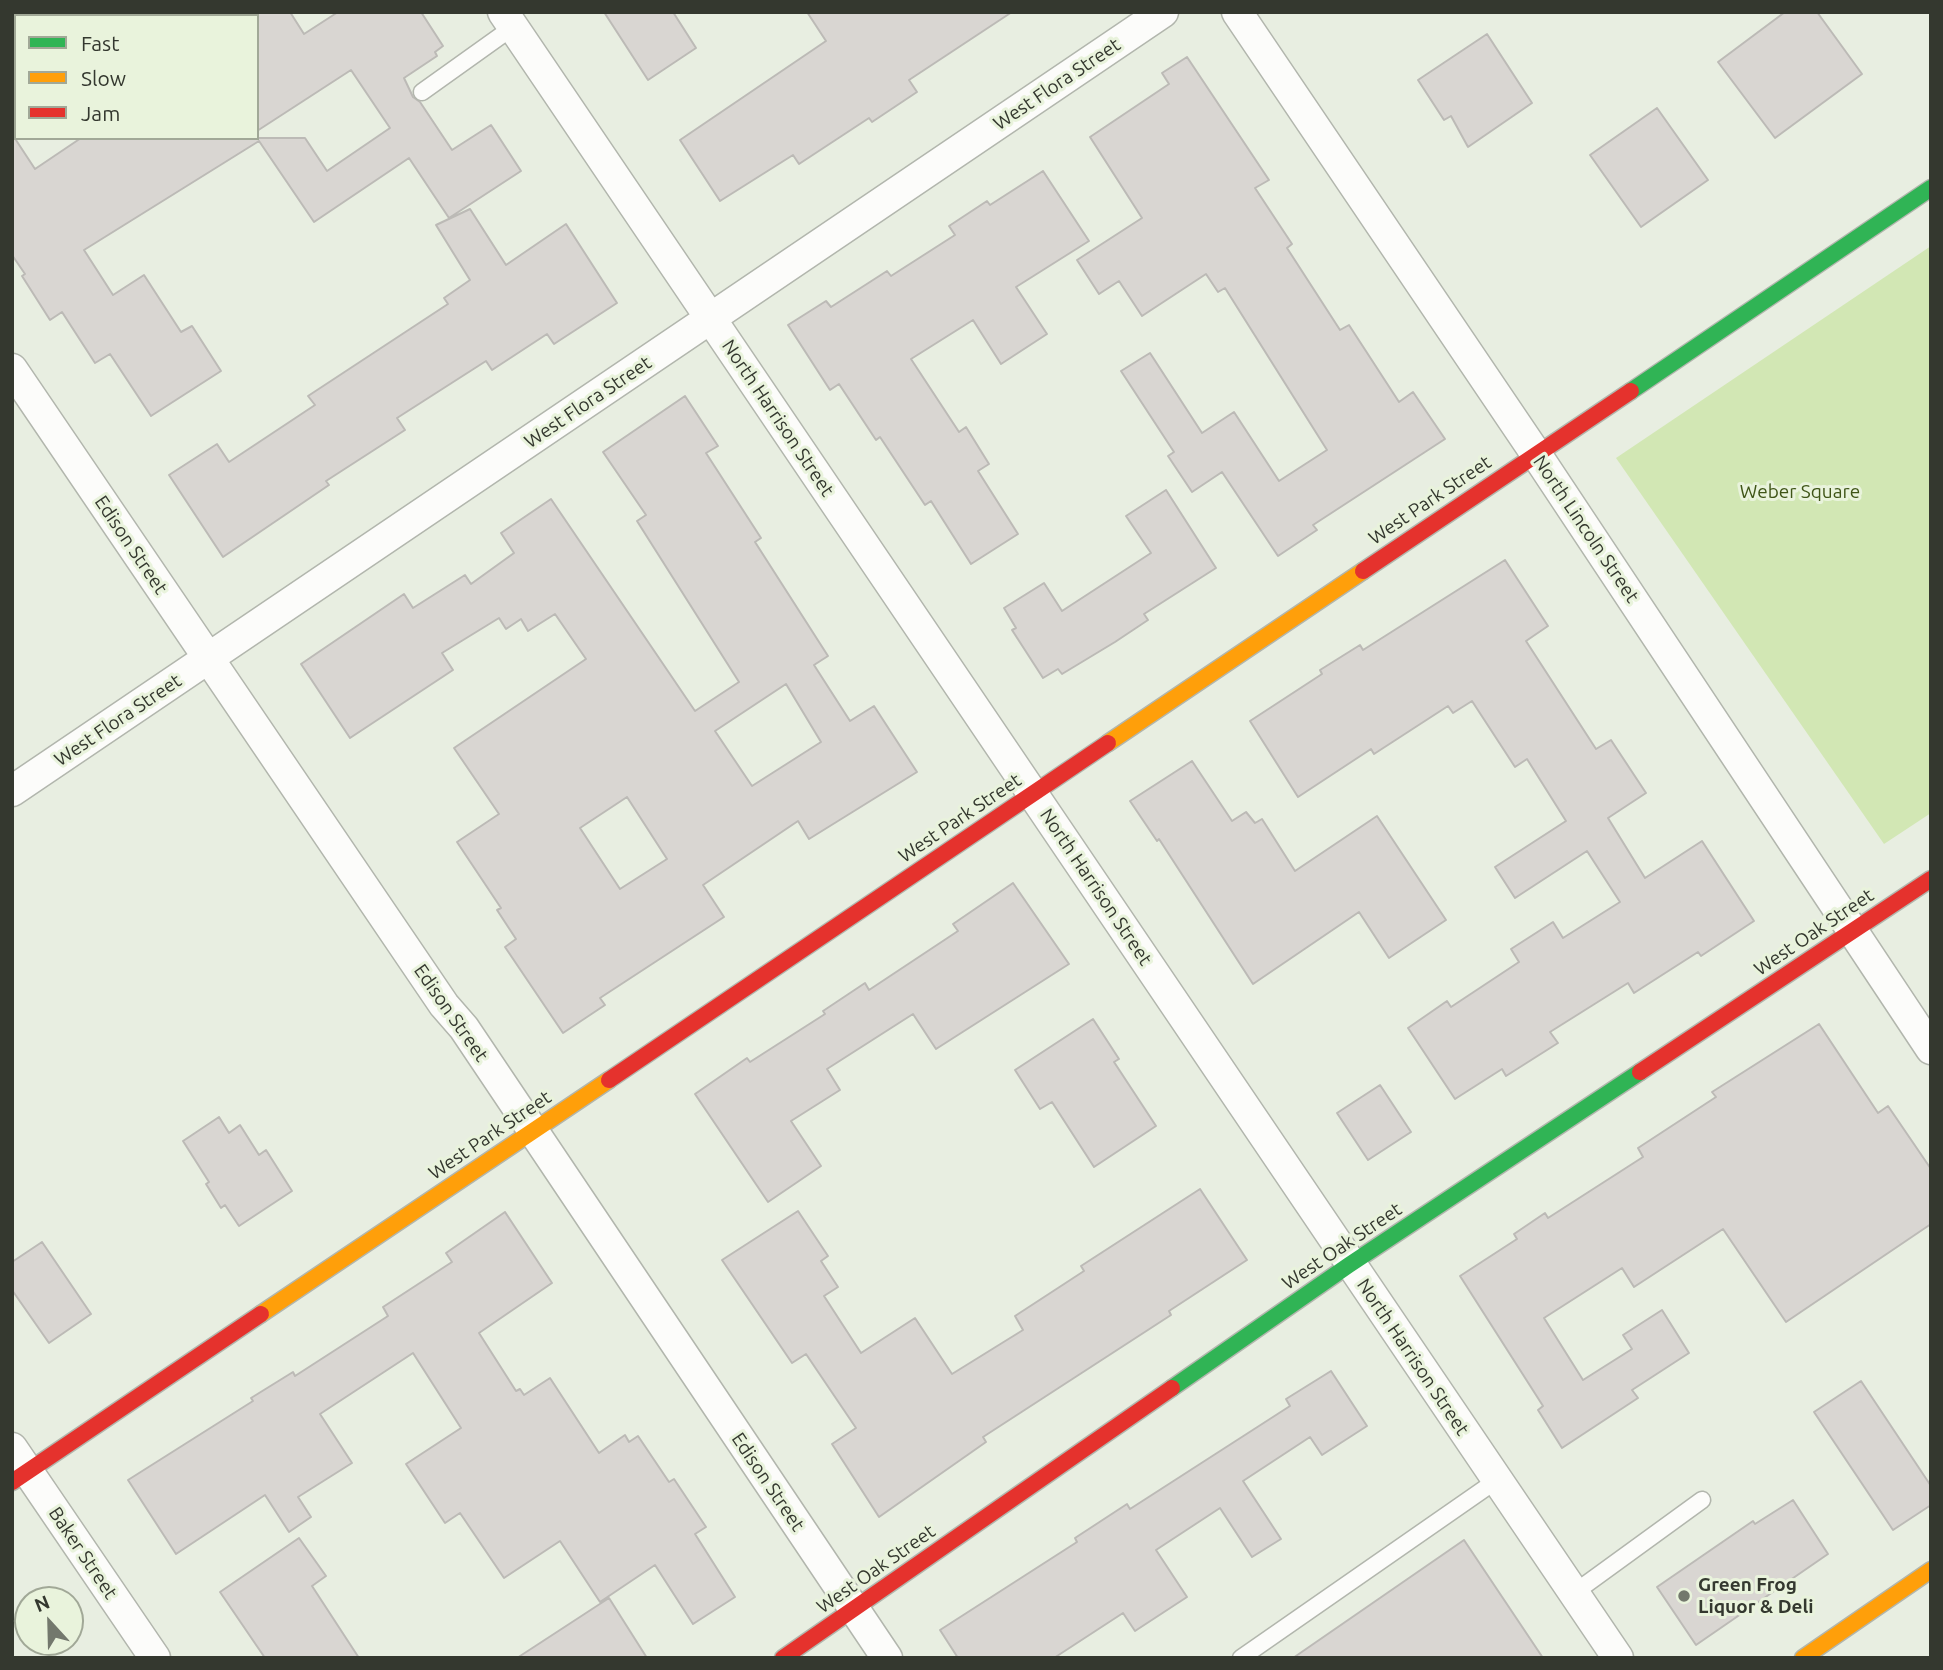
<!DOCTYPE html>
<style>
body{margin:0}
#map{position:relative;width:1943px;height:1670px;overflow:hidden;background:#e8eee1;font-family:Ubuntu,sans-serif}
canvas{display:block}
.frame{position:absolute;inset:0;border:14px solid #34382f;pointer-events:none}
.legend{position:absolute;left:14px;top:14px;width:245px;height:126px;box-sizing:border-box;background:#e9f3dc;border:2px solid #a1a897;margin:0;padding:9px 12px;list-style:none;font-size:21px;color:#34382f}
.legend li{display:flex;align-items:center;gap:14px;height:35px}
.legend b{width:35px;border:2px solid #a1a897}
.north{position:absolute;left:14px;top:1586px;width:70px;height:70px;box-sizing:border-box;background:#e9f3dc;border:2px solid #a1a897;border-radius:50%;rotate:338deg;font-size:19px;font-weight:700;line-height:28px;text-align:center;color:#34382f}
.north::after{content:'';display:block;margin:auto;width:24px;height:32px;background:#73786d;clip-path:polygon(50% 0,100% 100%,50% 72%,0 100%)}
</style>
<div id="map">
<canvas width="1943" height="1670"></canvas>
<div class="frame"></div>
<ul class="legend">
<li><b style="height:9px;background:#30b455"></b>Fast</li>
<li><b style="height:9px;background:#ff9f0a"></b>Slow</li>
<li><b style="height:9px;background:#e5322d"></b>Jam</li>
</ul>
<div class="north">N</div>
</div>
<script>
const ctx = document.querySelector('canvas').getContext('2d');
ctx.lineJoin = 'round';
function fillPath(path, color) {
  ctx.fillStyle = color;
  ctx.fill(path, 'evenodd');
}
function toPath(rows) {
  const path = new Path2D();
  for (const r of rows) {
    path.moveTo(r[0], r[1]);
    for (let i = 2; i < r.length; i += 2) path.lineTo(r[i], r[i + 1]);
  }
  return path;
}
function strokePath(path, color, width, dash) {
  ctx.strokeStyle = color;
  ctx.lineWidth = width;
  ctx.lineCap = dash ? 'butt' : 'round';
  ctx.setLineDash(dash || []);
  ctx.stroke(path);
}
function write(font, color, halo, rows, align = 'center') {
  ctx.font = font + ' Ubuntu,sans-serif';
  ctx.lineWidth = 6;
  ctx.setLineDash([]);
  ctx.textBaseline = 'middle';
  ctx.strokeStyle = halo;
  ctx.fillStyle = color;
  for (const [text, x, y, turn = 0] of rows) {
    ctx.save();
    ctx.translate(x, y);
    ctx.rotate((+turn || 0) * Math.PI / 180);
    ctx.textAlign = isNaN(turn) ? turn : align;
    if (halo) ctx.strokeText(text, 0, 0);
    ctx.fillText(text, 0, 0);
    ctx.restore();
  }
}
fillPath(toPath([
 [1931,246,1931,813,1884,844,1616,458]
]), '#d2e7b4');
const building = toPath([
 [257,12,290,12,304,34,338,12,421,12,443,46,435,52,437,56,404,78,413,97,420,102,452,150,491,125,521,171,449,218,409,158,314,222,259,141,84,250,113,295,144,275,181,332,192,326,221,371,151,416,110,354,95,363,62,312,50,320,22,276,25,274,12,255,12,134,35,169,81,138,305,138,327,171,390,128,351,70,257,131,257,12],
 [604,12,673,12,696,48,648,80,604,12],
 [807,12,1012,12,909,80,917,92,872,122,869,118,799,164,793,155,720,201,680,140,826,41,807,12],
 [1785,12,1817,12,1862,74,1775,138,1718,62,1785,12],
 [1487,34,1532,103,1468,147,1451,116,1444,120,1418,80,1487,34],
 [1187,57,1269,180,1255,188,1292,244,1287,248,1340,330,1349,325,1399,402,1413,392,1445,439,1313,525,1317,530,1278,556,1222,472,1192,492,1168,456,1174,452,1121,371,1150,353,1202,433,1234,412,1279,481,1327,450,1225,288,1218,292,1206,274,1142,316,1119,281,1099,294,1077,260,1142,218,1090,137,1169,84,1162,73,1187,57],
 [1657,108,1708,180,1641,227,1590,155,1657,108],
 [1043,171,1089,241,1016,287,1047,334,1001,364,973,320,911,359,959,432,966,427,989,464,978,471,1018,534,971,564,931,501,925,505,880,437,876,440,839,384,830,390,788,325,826,301,831,307,887,271,891,276,955,235,949,226,987,201,990,205,1043,171],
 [470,209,506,265,566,224,617,303,554,344,547,334,492,370,486,361,397,418,405,430,326,481,329,485,223,557,169,475,217,444,229,462,315,405,308,396,448,304,444,298,470,280,436,225,470,209],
 [685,396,718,446,706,453,761,538,755,542,828,656,814,665,850,721,874,706,917,772,809,839,798,821,703,885,724,917,600,998,605,1005,563,1033,505,947,516,939,497,910,501,908,457,842,499,814,454,748,586,659,555,614,528,631,521,619,506,629,499,618,442,653,453,670,350,738,301,664,404,594,413,608,465,575,471,584,514,553,501,533,551,499,695,711,739,682,637,521,646,515,603,452,685,396],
 [786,684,821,742,752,786,715,731,786,684],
 [627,797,667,859,620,889,580,828,627,797],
 [1166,490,1216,568,1144,614,1148,620,1115,642,1062,674,1058,669,1043,678,1012,630,1016,628,1004,608,1044,583,1062,611,1151,553,1126,516,1166,490],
 [1505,560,1548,626,1526,641,1596,749,1611,740,1646,793,1608,818,1645,878,1702,841,1754,921,1701,956,1698,952,1634,993,1628,983,1550,1032,1558,1043,1506,1076,1502,1069,1455,1099,1408,1028,1447,1001,1451,1007,1519,962,1511,949,1553,922,1563,938,1620,902,1587,851,1515,898,1495,867,1566,821,1527,759,1515,767,1472,701,1453,713,1448,706,1374,754,1371,749,1298,797,1250,721,1322,674,1320,670,1360,645,1363,650,1505,560],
 [1192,761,1232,821,1246,812,1255,823,1262,819,1295,871,1377,816,1446,920,1389,958,1359,912,1253,984,1159,839,1157,841,1130,801,1192,761],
 [1013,883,1069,964,936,1049,913,1014,827,1069,840,1090,791,1121,821,1166,768,1202,695,1094,747,1058,750,1062,825,1014,823,1011,865,983,869,990,958,931,953,924,1013,883],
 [1093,1019,1119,1059,1114,1062,1156,1126,1094,1167,1052,1102,1040,1109,1015,1070,1093,1019],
 [1819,1024,1878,1113,1888,1106,1931,1169,1931,1224,1786,1322,1723,1229,1634,1287,1622,1268,1544,1318,1583,1380,1632,1349,1623,1335,1662,1310,1689,1353,1632,1390,1638,1398,1562,1448,1538,1410,1543,1406,1460,1276,1517,1239,1514,1234,1545,1213,1548,1218,1643,1157,1638,1148,1716,1097,1712,1092,1819,1024],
 [1380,1085,1411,1132,1368,1160,1337,1113,1380,1085],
 [219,1117,229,1133,240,1125,259,1155,266,1150,292,1191,239,1226,225,1205,221,1208,206,1184,209,1182,183,1141,219,1117],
 [1200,1189,1247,1260,1169,1311,1171,1315,983,1437,986,1442,879,1517,832,1444,856,1428,806,1354,792,1363,722,1260,798,1211,828,1256,821,1261,838,1287,824,1296,861,1353,915,1318,952,1374,1023,1330,1015,1316,1084,1271,1081,1266,1200,1189],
 [505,1212,552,1283,479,1333,516,1391,520,1389,524,1395,550,1378,599,1453,625,1435,629,1442,638,1436,669,1482,674,1479,706,1527,695,1534,735,1597,693,1624,655,1565,600,1602,560,1541,504,1578,460,1513,445,1523,406,1464,461,1428,413,1353,320,1414,352,1463,298,1497,311,1517,289,1532,265,1495,176,1554,128,1480,253,1401,251,1398,293,1372,295,1376,388,1316,383,1307,452,1262,446,1253,505,1212],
 [42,1242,91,1314,49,1343,12,1290,12,1262,42,1242],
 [1331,1371,1367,1426,1322,1455,1310,1437,1243,1481,1281,1539,1252,1557,1220,1508,1156,1550,1187,1597,1135,1631,1123,1613,1054,1658,958,1658,940,1630,1077,1542,1075,1538,1127,1504,1130,1509,1290,1406,1286,1399,1331,1371],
 [1861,1381,1931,1486,1931,1505,1893,1530,1814,1412,1861,1381],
 [1793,1500,1828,1554,1696,1645,1657,1587,1753,1521,1755,1524,1793,1500],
 [299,1538,326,1576,312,1586,359,1658,265,1658,220,1592,299,1538],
 [1464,1540,1543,1658,1293,1658,1464,1540],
 [609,1598,647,1658,517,1658,609,1598]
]);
fillPath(building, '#d9d6d2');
strokePath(building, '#bcbab6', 2);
const lane = toPath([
 [422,92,513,27],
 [1574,1593,1702,1500],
 [1241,1658,1497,1480]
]);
const street = toPath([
 [503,12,1618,1658],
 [1237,12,1536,454,1931,1049],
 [130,16,135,12],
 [12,95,16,93],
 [12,369,444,1005,464,1028,887,1658],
 [12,791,1163,12],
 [12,1448,155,1658]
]);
const fast = toPath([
 [1631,391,1931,188],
 [1172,1388,1349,1265,1640,1072]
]);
const slow = toPath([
 [1108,743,1363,571],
 [261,1314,609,1080],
 [1803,1658,1931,1570]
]);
const jam = toPath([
 [1363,571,1631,391],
 [1640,1072,1931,879],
 [609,1080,1108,743],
 [12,1482,261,1314],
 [783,1658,1172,1388]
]);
strokePath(lane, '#b2b6ad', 19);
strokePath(street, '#b2b6ad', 33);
strokePath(fast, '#b2b6ad', 19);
strokePath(slow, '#b2b6ad', 19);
strokePath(jam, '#b2b6ad', 19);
strokePath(lane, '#fcfcfa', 16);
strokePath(street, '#fcfcfa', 30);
strokePath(fast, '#30b455', 16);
strokePath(slow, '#ff9f0a', 16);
strokePath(jam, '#e5322d', 16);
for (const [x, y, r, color] of [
 [1684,1596,7,"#73786d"]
]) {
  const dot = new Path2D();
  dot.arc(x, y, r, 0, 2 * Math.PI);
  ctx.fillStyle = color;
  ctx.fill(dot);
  strokePath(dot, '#e9f3dc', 2.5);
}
write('19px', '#34382f', '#e9f3dc', [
 ["West Flora Street",1057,84,-34],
 ["West Flora Street",588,402,-34],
 ["North Harrison Street",778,418,56],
 ["West Park Street",1430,500,-34],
 ["North Lincoln Street",1586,529,56],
 ["Edison Street",131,545,56],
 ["West Flora Street",118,720,-34],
 ["West Park Street",960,818,-34],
 ["North Harrison Street",1096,887,56],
 ["West Oak Street",1814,932,-34],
 ["Edison Street",451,1013,55],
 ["West Park Street",490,1135,-34],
 ["West Oak Street",1342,1246,-34],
 ["North Harrison Street",1413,1357,56],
 ["Edison Street",768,1482,56],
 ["Baker Street",83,1553,56],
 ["West Oak Street",876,1569,-35]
]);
write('19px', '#3f5517', '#e9f3dc', [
 ["Weber Square",1800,492]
]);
write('bold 19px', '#34382f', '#e9f3dc', [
 ["Green Frog",1698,1585],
 ["Liquor & Deli",1698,1607]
], 'left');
</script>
